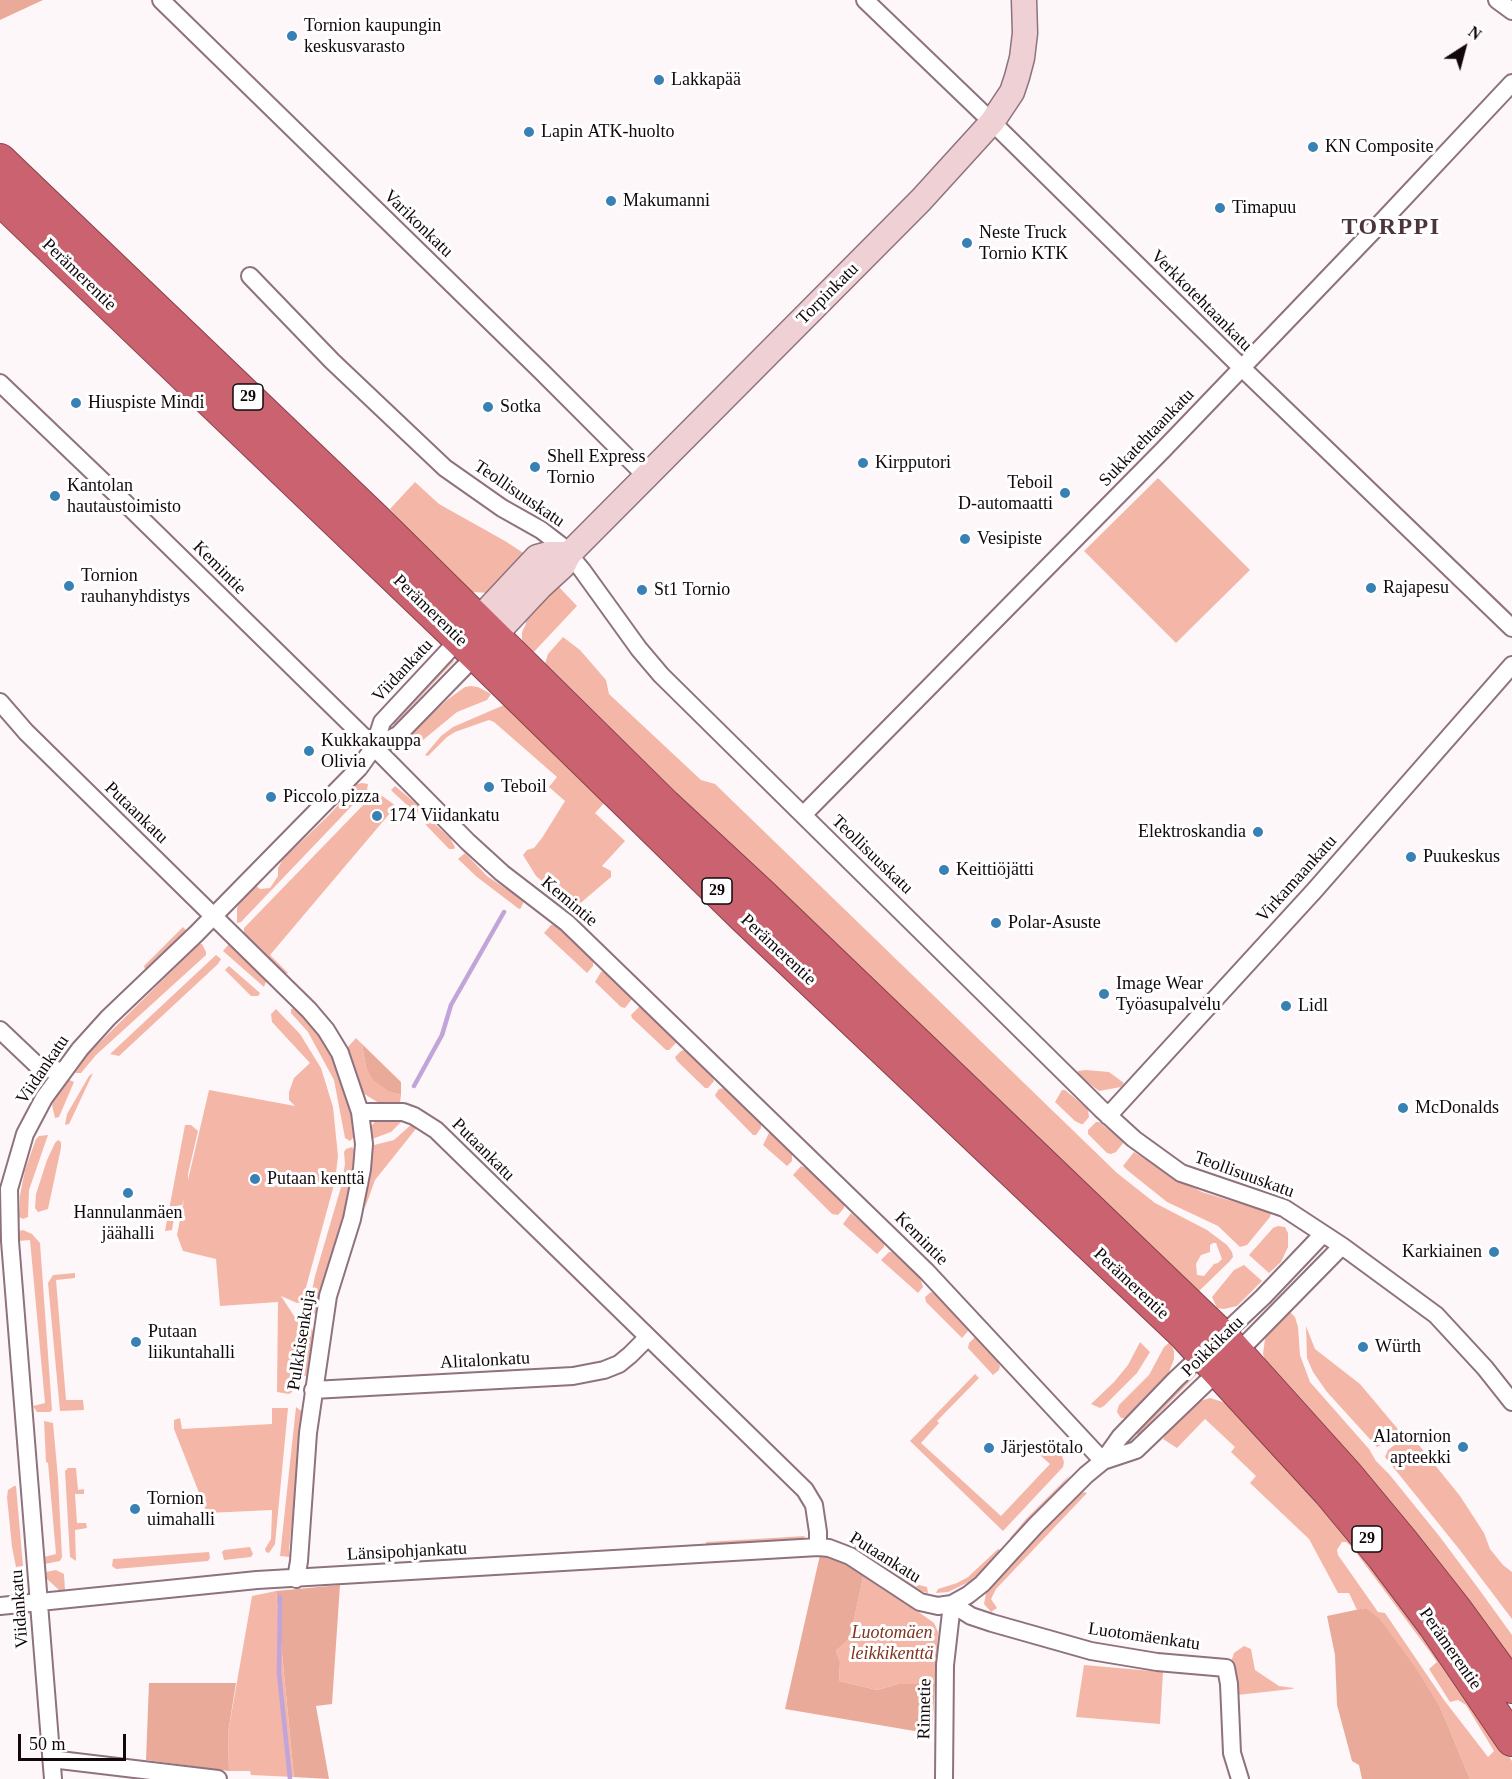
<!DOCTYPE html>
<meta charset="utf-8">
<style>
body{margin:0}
#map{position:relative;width:1512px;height:1779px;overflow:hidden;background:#fdf7f9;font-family:Georgia,serif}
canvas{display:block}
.north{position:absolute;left:1434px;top:18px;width:60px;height:60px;-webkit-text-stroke:4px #fff;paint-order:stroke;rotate:36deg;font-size:16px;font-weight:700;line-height:24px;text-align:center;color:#12080c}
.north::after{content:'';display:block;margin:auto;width:21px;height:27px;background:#12080c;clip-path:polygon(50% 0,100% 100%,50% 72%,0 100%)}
.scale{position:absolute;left:18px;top:1734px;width:108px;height:27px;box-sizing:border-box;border:3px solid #12080c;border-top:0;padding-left:8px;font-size:18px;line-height:21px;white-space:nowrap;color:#12080c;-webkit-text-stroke:4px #fff;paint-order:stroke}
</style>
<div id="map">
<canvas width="1512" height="1779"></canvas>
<div class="north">N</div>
<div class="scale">50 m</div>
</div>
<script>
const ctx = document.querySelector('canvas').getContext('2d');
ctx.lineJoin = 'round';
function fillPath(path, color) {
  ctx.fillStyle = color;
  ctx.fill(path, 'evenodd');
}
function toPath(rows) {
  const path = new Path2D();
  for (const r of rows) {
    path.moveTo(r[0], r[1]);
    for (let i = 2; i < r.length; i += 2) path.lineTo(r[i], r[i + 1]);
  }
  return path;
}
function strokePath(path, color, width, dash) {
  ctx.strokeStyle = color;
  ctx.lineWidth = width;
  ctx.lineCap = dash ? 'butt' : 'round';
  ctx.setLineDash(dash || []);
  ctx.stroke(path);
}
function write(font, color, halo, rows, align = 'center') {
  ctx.font = font + ' Georgia,serif';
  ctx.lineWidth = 6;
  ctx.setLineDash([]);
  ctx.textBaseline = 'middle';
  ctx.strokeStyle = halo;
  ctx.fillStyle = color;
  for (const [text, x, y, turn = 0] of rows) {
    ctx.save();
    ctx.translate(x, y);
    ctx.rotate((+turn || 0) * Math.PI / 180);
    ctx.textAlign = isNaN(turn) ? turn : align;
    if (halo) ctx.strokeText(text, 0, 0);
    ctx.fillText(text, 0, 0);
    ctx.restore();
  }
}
fillPath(toPath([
 [1158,478,1250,570,1176,643,1084,551],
 [415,482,439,504,505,541,528,556,489,593,472,592,446,572,390,509],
 [559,587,577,606,531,655,524,647,522,639,522,632,526,624,525,619,547,595],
 [563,637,580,650,606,680,609,694,701,780,715,784,1117,1173,1155,1203,1207,1230,1227,1245,1232,1252,1233,1257,1229,1262,1198,1292,664,784,545,664,548,654],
 [1213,1243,1216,1243,1222,1259,1218,1263,1214,1264,1204,1276,1197,1275,1196,1264,1201,1255,1210,1252,1210,1245],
 [451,658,454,661,395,724,392,724],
 [471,686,478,687,491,694,487,700,457,712,423,740,417,743,412,740,413,733,420,725,447,700,465,687],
 [504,705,606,801,595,813,625,841,602,866,611,871,611,877,570,912,545,892,548,886,536,876,523,855,527,850,534,848,542,838,565,801,549,787,557,777,494,722,489,720,455,732,447,737,428,756,425,755,441,736,453,727],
 [362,783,368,784,367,790,241,922,237,923,237,908,241,899,255,885,260,889,270,888,278,876,278,868,283,859,329,815,357,784],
 [395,786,420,807,417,814,395,794,391,790],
 [378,793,396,806,270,955,288,973,284,974,244,934,244,928,369,799],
 [428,818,450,838,455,847,454,849,449,849,426,825,425,822],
 [465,853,487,876,524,901,521,908,519,909,477,877,458,859],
 [551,925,555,925,593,960,593,966,587,973,544,933],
 [183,927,186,930,181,936,146,972,144,966],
 [199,944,202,944,206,952,206,955,96,1055,81,1073,75,1073,88,1054],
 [229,944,236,948,267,978,264,987,223,951],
 [216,955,221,959,218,964,119,1056,110,1054],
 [229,966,260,993,258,996,251,996,225,970],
 [604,971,630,995,632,999,625,1008,621,1007,595,982,601,972],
 [639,1007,643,1007,676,1040,676,1043,669,1050,666,1050,632,1018,631,1015],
 [296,1008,314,1027,330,1050,343,1077,350,1104,354,1137,350,1141,345,1138,334,1080,308,1032,291,1013,291,1009],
 [276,1009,300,1034,321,1068,333,1107,338,1156,335,1181,302,1302,297,1303,281,1296,296,1319,300,1322,292,1392,289,1394,277,1392,278,1302,220,1306,216,1259,183,1251,177,1235,184,1199,182,1205,176,1206,172,1230,165,1231,185,1125,191,1125,198,1131,188,1174,188,1180,209,1090,295,1106,289,1100,289,1092,294,1078,310,1063,272,1022,271,1014],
 [356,1038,362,1044,366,1067,390,1092,401,1095,400,1103,379,1103,361,1092,356,1071,347,1052,348,1047],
 [687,1049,712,1076,714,1081,708,1088,705,1088,677,1061,675,1057,681,1051],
 [1086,1070,1109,1072,1124,1083,1121,1087,1099,1091,1077,1074,1078,1071],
 [93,1073,71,1120,69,1124,65,1125,67,1114,89,1076],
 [67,1079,74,1082,59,1117,55,1118,52,1105,56,1095],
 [725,1088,761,1122,761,1128,756,1135,753,1135,716,1097,715,1095,719,1089],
 [1062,1090,1065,1090,1088,1109,1089,1117,1083,1124,1081,1124,1075,1121,1055,1102],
 [377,1119,403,1120,391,1132,372,1139,369,1129],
 [1096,1122,1099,1122,1124,1142,1116,1152,1111,1154,1107,1153,1088,1134,1088,1130],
 [413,1123,419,1125,375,1180,365,1208,370,1146,394,1140],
 [769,1133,771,1133,792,1154,792,1161,787,1166,763,1145],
 [48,1135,29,1190,28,1217,23,1219,19,1217,20,1195,25,1170,36,1139,39,1136],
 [58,1140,61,1142,61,1148,48,1209,38,1212,35,1208,36,1194,47,1160,55,1143],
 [352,1147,356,1152,348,1200,323,1284,316,1314,308,1311,315,1276,341,1187,345,1164,344,1152,346,1149],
 [1134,1152,1178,1180,1202,1192,1271,1213,1270,1217,1247,1245,1240,1247,1218,1226,1167,1202,1127,1170,1123,1166],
 [801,1166,806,1168,844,1203,844,1208,838,1215,832,1214,793,1175],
 [851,1213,884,1242,884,1247,877,1254,843,1224],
 [1278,1226,1285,1227,1288,1233,1288,1247,1281,1262,1269,1273,1249,1255,1273,1228],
 [23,1230,32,1234,40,1243,52,1410,50,1412,37,1412,33,1406,45,1403,30,1240,19,1241,19,1231],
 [889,1252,892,1252,920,1277,923,1287,918,1293,881,1260],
 [1244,1265,1262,1281,1237,1306,1224,1309,1217,1308,1212,1297,1234,1270],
 [75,1273,75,1278,56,1280,66,1400,83,1400,84,1410,60,1411,48,1283,53,1275],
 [931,1292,940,1296,967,1326,968,1331,962,1338,926,1302,925,1297],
 [1287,1313,1291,1313,1295,1317,1298,1327,1300,1355,1310,1382,1369,1449,1376,1461,1389,1474,1440,1537,1481,1592,1512,1635,1512,1663,1380,1489,1265,1360,1263,1354,1265,1339,1268,1332],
 [306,1324,312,1328,314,1336,309,1375,305,1376,300,1374],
 [1306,1326,1315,1349,1360,1384,1397,1428,1399,1434,1395,1438,1377,1447,1327,1392,1313,1372,1307,1358],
 [975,1337,994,1355,1000,1366,999,1370,993,1375,968,1348,969,1343],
 [1140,1342,1150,1352,1137,1373,1104,1406,1100,1408,1091,1404,1114,1382,1128,1365],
 [1170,1342,1174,1351,1174,1359,1168,1375,1127,1418,1121,1418,1117,1412,1119,1405,1149,1375,1164,1347],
 [1196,1372,1196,1375,1138,1435,1134,1430],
 [975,1374,979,1378,937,1421,939,1423,921,1443,1001,1516,1050,1464,1040,1455,1040,1449,1046,1441,1062,1456,1064,1462,1063,1467,1003,1531,910,1441],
 [1210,1398,1226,1403,1321,1500,1471,1697,1512,1761,1512,1779,1470,1779,1441,1709,1365,1608,1357,1610,1349,1593,1338,1593,1309,1539,1250,1483,1256,1476,1231,1452,1235,1447,1205,1419,1177,1448,1163,1439,1173,1424,1189,1409,1200,1401],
 [1342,1542,1346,1542,1352,1547,1430,1652,1437,1662,1429,1669,1450,1702,1458,1700,1466,1705,1494,1751,1488,1757,1444,1700,1385,1613,1378,1612,1338,1555,1337,1550],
 [296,1407,304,1413,289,1549,290,1557,280,1556],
 [272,1408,288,1408,275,1544,269,1553,266,1552,265,1549,271,1539,272,1510,207,1513,174,1429,174,1420,180,1418,182,1429,272,1424],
 [44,1421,53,1423,58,1478,62,1557,60,1561,45,1564,44,1557,56,1554,48,1463,46,1462],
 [1401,1440,1415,1441,1418,1444,1460,1496,1484,1533,1490,1549,1503,1565,1512,1572,1512,1619,1459,1549,1385,1457,1388,1450],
 [68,1468,76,1468,78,1490,84,1489,84,1494,75,1494,77,1523,86,1523,87,1528,75,1530,76,1561,70,1557,65,1471],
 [1071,1474,1053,1497,1013,1538,1010,1538,1026,1519],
 [14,1486,16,1486,23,1566,16,1567,12,1547,7,1497,8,1490],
 [1084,1492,1087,1493,996,1589,991,1599,997,1608,991,1612,984,1604,987,1588,1072,1499],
 [805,1536,801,1541,710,1547,706,1545,706,1542],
 [851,1542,866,1546,915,1584,927,1587,928,1593,914,1590,856,1549],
 [250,1547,253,1554,251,1557,224,1560,222,1552,224,1550],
 [998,1549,1000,1550,996,1557,971,1581,948,1592,936,1593,938,1589,957,1583,968,1577],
 [209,1552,210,1558,208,1561,116,1569,112,1566,113,1559],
 [56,1570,64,1574,65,1590,59,1590,47,1579,46,1572],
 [864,1573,934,1623,938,1632,935,1684,898,1684,877,1690,839,1681,840,1662,836,1651,850,1638],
 [276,1591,294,1777,251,1775,250,1771,229,1771,228,1733,252,1596],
 [1244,1646,1251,1649,1255,1670,1279,1686,1294,1688,1292,1689,1237,1695,1232,1659,1234,1653],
 [1084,1665,1163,1672,1160,1724,1076,1717]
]), '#f4b7a7');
fillPath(toPath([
 [0,0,43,0,0,20],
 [362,1044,401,1082,401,1095,390,1092,373,1080,366,1067],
 [820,1555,843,1561,864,1573,850,1638,836,1651,840,1662,839,1681,877,1690,898,1684,935,1684,932,1734,785,1709],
 [340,1585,332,1704,316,1706,329,1779,294,1777,276,1591],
 [1365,1608,1379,1618,1415,1667,1441,1709,1470,1779,1362,1779,1359,1765,1352,1761,1337,1705,1335,1655,1327,1616],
 [149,1683,236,1683,228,1733,229,1771,146,1760]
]), '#eaaa99');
strokePath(toPath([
 [414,1086,442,1035,451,1005,504,912],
 [280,1597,279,1673,290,1779]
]), '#c1a5d9', 4.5);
const street = toPath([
 [161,0,541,371,647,477],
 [865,0,992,122,1242,368,1512,628],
 [1497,0,1512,11],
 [250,276,332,361,445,468,502,508,541,530,563,547,582,570,639,649,661,675,1101,1109,1134,1139,1181,1173,1284,1208,1342,1246,1436,1315,1485,1368,1512,1402],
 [0,383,116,494,374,747,468,842,502,873,567,923,927,1272,1103,1461],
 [0,702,26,732,309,1010,326,1030,340,1053,360,1112,403,1112,414,1116,436,1130,805,1490,814,1505,818,1532,818,1547],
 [374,747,398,735,479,652],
 [803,815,1163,450,1374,230,1512,83],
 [0,1030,40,1068,63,1071],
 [1108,1116,1314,891,1512,665],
 [313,1390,573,1376,604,1370,619,1364,630,1355,647,1338],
 [1103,1461,1136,1450,1237,1353,1342,1246],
 [296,1579,299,1561,308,1433,328,1296,352,1219,362,1169,364,1144,360,1112],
 [952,1604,971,1616,992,1623,1091,1651,1157,1662,1226,1668,1229,1684,1232,1753,1240,1779],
 [0,1606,257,1580,818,1547,829,1548,850,1556,920,1602,938,1606,952,1604,968,1595,982,1584,1036,1525,1086,1475,1103,1461,1120,1437,1175,1380,1263,1297,1323,1234],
 [51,1759,218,1779],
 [53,1779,10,1241,9,1189,25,1134,44,1098,80,1049,108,1018,196,934,359,768,374,747,382,722,463,635],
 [944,1779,945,1665,952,1604]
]);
const secondary = toPath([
 [478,620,537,557,548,554,569,554],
 [494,636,540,587,563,566,569,554,921,200,992,122,1012,92,1017,77,1022,58,1025,33,1024,0]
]);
const highway = toPath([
 [0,160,374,518,665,805,762,895,1221,1335,1347,1475,1401,1540,1456,1610,1512,1687],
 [0,199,476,655,744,917,1184,1334,1329,1492,1383,1557,1434,1625,1512,1740]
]);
strokePath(street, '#8e727e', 20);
strokePath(secondary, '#8e727e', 27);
strokePath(highway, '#8a424c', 34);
strokePath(street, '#fff', 16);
strokePath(secondary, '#efd0d4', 24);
strokePath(highway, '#ca626f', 32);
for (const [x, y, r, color] of [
 [292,36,6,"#3980b4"],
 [659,80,6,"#3980b4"],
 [529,132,6,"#3980b4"],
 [1313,147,6,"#3980b4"],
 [611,201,6,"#3980b4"],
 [1220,208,6,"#3980b4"],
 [967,243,6,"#3980b4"],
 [76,403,6,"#3980b4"],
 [488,407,6,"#3980b4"],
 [863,463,6,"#3980b4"],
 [535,467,6,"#3980b4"],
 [1065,493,6,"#3980b4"],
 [55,496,6,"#3980b4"],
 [965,539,6,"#3980b4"],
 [69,586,6,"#3980b4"],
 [1371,588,6,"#3980b4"],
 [642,590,6,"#3980b4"],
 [309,751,6,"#3980b4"],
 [489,787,6,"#3980b4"],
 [271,797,6,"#3980b4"],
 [377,816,6,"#3980b4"],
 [1258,832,6,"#3980b4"],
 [1411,857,6,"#3980b4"],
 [944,870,6,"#3980b4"],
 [996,923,6,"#3980b4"],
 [1104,994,6,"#3980b4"],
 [1286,1006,6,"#3980b4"],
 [1403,1108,6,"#3980b4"],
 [255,1179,6,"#3980b4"],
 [128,1193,6,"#3980b4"],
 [1494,1252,6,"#3980b4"],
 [136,1342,6,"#3980b4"],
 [1363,1347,6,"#3980b4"],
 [1463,1447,6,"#3980b4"],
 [989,1448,6,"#3980b4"],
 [135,1509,6,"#3980b4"]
]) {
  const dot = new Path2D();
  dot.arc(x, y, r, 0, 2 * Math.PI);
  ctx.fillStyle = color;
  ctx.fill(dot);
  strokePath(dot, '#fff', 2);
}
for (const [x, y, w] of [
 [248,397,30],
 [717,891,30],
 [1367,1539,30]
]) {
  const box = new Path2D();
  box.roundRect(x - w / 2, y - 13, w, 26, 4.5);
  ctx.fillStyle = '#fff';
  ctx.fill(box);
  strokePath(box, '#12080c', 1.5);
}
write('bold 16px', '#12080c', null, [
 ["29",248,397],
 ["29",717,891],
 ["29",1367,1539]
]);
write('18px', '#12080c', '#fff', [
 ["Tornion kaupungin",304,26],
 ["keskusvarasto",304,47],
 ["Lakkapää",671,80],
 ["Lapin ATK-huolto",541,132],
 ["KN Composite",1325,147],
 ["Makumanni",623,201],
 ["Timapuu",1232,208],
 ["Neste Truck",979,233],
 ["Tornio KTK",979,254],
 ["Hiuspiste Mindi",88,403],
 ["Sotka",500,407],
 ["Shell Express",547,457],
 ["Tornio",547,478],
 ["Kirpputori",875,463],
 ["Teboil",1053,483,"right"],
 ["D-automaatti",1053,504,"right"],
 ["Kantolan",67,486],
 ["hautaustoimisto",67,507],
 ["Vesipiste",977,539],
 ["Tornion",81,576],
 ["rauhanyhdistys",81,597],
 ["Rajapesu",1383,588],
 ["St1 Tornio",654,590],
 ["Kukkakauppa",321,741],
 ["Olivia",321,762],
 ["Teboil",501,787],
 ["Piccolo pizza",283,797],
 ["174 Viidankatu",389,816],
 ["Elektroskandia",1246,832,"right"],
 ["Puukeskus",1423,857],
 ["Keittiöjätti",956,870],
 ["Polar-Asuste",1008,923],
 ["Image Wear",1116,984],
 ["Työasupalvelu",1116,1005],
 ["Lidl",1298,1006],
 ["McDonalds",1415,1108],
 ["Putaan kenttä",267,1179],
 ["Hannulanmäen",128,1213,"center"],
 ["jäähalli",128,1234,"center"],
 ["Karkiainen",1482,1252,"right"],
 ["Putaan",148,1332],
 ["liikuntahalli",148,1353],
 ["Würth",1375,1347],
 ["Alatornion",1451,1437,"right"],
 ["apteekki",1451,1458,"right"],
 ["Järjestötalo",1001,1448],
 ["Tornion",147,1499],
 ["uimahalli",147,1520]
], 'left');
write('18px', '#12080c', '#fff', [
 ["Varikonkatu",418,224,44],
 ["Perämerentie",79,275,44],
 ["Torpinkatu",828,294,-45],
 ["Verkkotehtaankatu",1201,301,45],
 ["Sukkatehtaankatu",1147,438,-46],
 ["Teollisuuskatu",519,494,34],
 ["Kemintie",219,568,45],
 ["Perämerentie",430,611,44],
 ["Viidankatu",403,671,-47],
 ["Putaankatu",136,813,44],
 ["Teollisuuskatu",872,855,44],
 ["Virkamaankatu",1297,879,-48],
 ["Kemintie",569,902,40],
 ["Perämerentie",778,950,43],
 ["Viidankatu",43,1070,-56],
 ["Putaankatu",483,1150,45],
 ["Teollisuuskatu",1244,1175,20],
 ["Kemintie",921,1239,45],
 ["Perämerentie",1131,1284,43],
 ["Pulkkisenkuja",302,1340,-81],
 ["Poikkikatu",1213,1347,-44],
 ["Alitalonkatu",485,1361,-3],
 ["Länsipohjankatu",407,1552,-3],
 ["Putaankatu",885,1558,32],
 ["Viidankatu",20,1609,-94],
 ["Luotomäenkatu",1144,1637,8],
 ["Perämerentie",1450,1649,55],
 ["Rinnetie",925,1709,-89]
]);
write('italic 18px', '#803420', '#fff', [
 ["Luotomäen",892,1633],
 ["leikkikenttä",892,1654]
]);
ctx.letterSpacing = '1.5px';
write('bold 24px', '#4c333e', '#fff', [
 ["TORPPI",1391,228]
]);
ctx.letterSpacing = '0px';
</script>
